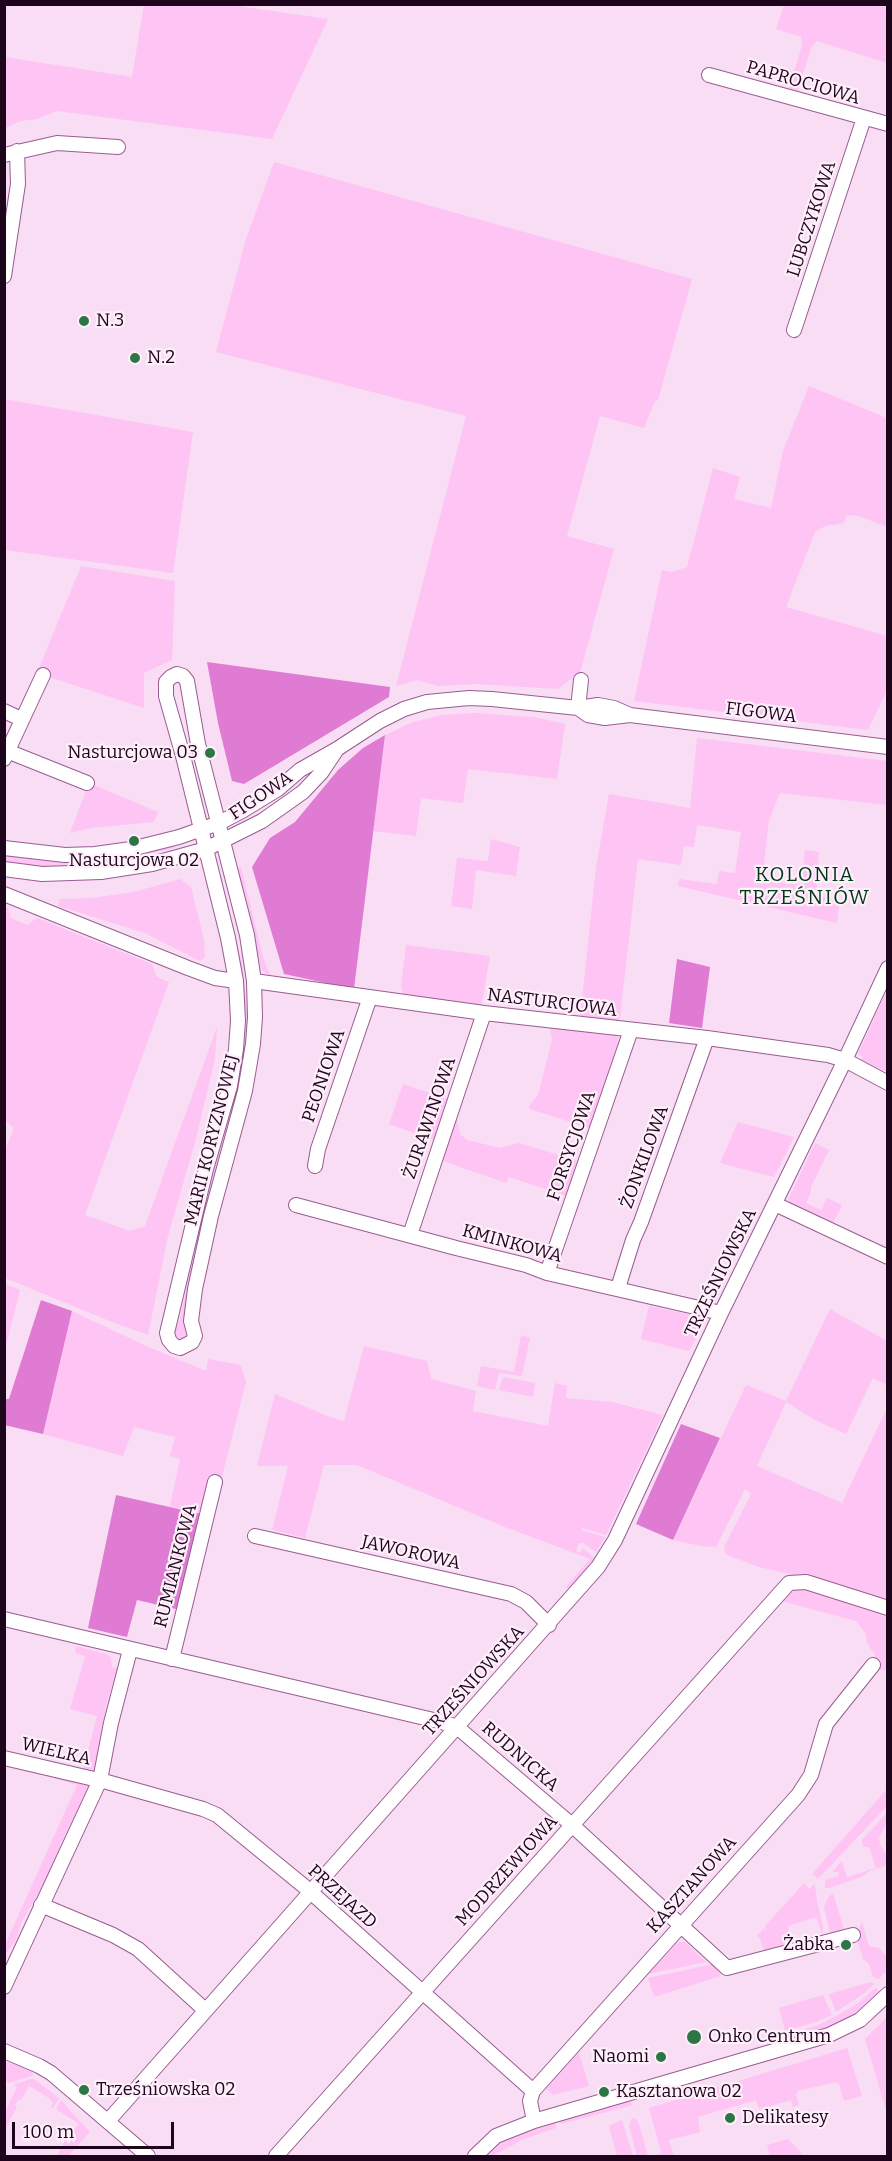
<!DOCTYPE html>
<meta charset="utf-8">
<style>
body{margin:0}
#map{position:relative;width:892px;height:2161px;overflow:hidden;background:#f9ddf4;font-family:Bitter,serif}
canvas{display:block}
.frame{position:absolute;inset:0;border:6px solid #1d061b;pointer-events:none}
.scale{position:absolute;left:12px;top:2122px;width:162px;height:27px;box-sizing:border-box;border:3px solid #1d061b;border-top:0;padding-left:8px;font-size:18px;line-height:21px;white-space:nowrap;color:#1d061b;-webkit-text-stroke:4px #feeffb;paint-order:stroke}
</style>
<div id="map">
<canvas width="892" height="2161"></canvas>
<div class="frame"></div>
<div class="scale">100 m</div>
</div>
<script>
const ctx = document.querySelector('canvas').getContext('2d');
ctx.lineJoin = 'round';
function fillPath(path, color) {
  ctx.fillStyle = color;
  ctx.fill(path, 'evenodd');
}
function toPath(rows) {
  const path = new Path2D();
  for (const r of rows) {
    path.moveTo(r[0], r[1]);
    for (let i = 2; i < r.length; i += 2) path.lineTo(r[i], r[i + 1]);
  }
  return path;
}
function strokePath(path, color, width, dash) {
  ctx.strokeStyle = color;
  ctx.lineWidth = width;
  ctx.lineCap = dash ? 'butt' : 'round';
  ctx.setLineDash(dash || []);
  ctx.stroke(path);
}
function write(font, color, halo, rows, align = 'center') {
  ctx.font = font + ' Bitter,serif';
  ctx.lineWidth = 4.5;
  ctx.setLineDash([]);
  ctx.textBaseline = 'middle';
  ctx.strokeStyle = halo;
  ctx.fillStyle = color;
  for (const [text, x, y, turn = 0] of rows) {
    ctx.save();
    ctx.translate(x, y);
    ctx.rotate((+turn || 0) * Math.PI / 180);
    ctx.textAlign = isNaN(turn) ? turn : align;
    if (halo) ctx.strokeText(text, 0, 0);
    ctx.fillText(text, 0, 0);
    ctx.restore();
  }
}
fillPath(toPath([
 [144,5,231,5,328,19,272,139,57,111,37,119,21,121,5,128,5,57,132,77],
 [784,5,887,5,887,63,817,41,811,48,798,91,789,89,802,45,801,37,776,29],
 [274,162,692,279,658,400,655,401,644,428,600,416,567,536,614,549,578,680,571,679,558,689,477,684,438,686,417,680,396,686,466,416,216,352,246,239],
 [809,386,887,418,887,527,859,516,846,515,844,523,825,526,815,532,786,607,887,636,887,690,868,730,634,701,662,570,672,572,687,567,713,468,740,477,734,499,771,508,783,451],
 [4,399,193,432,173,573,5,550],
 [81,566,175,581,172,660,144,673,144,708,37,673],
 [475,713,534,717,565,724,557,779,468,769,463,803,421,798,416,836,373,831,385,735,413,722,442,715],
 [697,738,887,761,887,805,780,793,769,820,762,880,801,885,805,850,819,852,816,896,837,899,839,901,837,923,678,886,679,879,717,884,719,871,735,873,741,832,697,825,694,847,684,846,681,865,638,859,620,1017,616,1025,580,1020,596,867,609,794,690,808],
 [89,783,158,812,154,822,91,828,70,833],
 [491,839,520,847,516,876,476,870,472,909,451,906,457,858,488,861],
 [173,845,174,848,122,860,41,869,5,863,4,855,59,861,134,854],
 [241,867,263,957,271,977,262,970,259,961,237,868],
 [221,877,243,967,248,1016,246,1052,234,1109,203,1218,184,1316,188,1338,180,1343,173,1339,175,1328,180,1319,203,1204,232,1105,243,1038,218,878],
 [180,879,191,887,204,940,205,957,200,961,145,933,58,906,60,899,92,898,134,892],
 [4,907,8,908,11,918,27,925,37,918,152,964,157,977,169,982,85,1215,130,1231,145,1226,217,1027,215,1059,195,1142,168,1236,148,1335,112,1322,5,1278,5,1150,14,1128,4,1119],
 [406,945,490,956,481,1008,405,999,401,987],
 [887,990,887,1072,860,1060,862,1057,858,1054],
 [545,1025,614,1034,620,1039,620,1044,589,1128,530,1109,529,1106,538,1095,552,1040,550,1029],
 [403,1084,450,1100,436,1141,389,1124],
 [456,1113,460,1134,467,1140,500,1148,519,1143,578,1161,566,1196,509,1177,506,1183,443,1161],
 [738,1122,794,1137,774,1177,720,1163],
 [815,1143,829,1150,811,1187,811,1192,806,1203,821,1210,827,1198,842,1205,833,1223,791,1204,788,1200],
 [5,1284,20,1290,5,1349,4,1284],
 [649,1306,705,1318,706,1320,689,1351,641,1339],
 [830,1309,887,1341,887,1385,873,1378,846,1434,815,1420,786,1402,757,1466,842,1503,887,1408,887,1603,808,1574,807,1578,759,1567,727,1555,724,1550,725,1545,751,1494,745,1489,716,1547,701,1546,673,1540,746,1385,786,1401],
 [72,1311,146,1346,206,1371,208,1359,241,1365,246,1382,212,1516,170,1506,180,1459,170,1456,175,1437,134,1427,123,1456,43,1434],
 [521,1335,530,1338,522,1376,499,1373,495,1390,477,1386,481,1366,514,1372],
 [364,1346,427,1361,431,1379,476,1391,473,1411,548,1426,555,1383,567,1386,566,1398,612,1402,663,1415,606,1535,582,1528,581,1530,605,1537,596,1552,583,1543,579,1543,576,1551,581,1552,583,1548,596,1560,570,1590,566,1587,590,1559,505,1527,357,1465,324,1465,305,1538,272,1530,288,1466,257,1466,275,1394,325,1415,344,1421],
 [503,1377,535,1383,533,1397,499,1390],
 [802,1586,840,1597,855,1605,887,1617,887,1670,879,1670,875,1655,867,1643,866,1634,856,1621,781,1601,787,1590],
 [76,1646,106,1654,111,1657,112,1667,118,1668,107,1701,94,1768,96,1776,83,1770,97,1716,70,1709,85,1656,75,1653],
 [50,1777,91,1783,61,1843,52,1868,21,1923,16,1940,5,1954,5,1945,77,1785],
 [887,1789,887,1806,818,1879,812,1874],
 [887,1813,887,1822,879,1838,880,1845,887,1855,887,1865,870,1871,861,1877,829,1888,825,1888,825,1880,839,1876,838,1872,832,1872,842,1861,847,1877,876,1868,869,1847,863,1847,862,1840],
 [804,1883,809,1889,815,1884,817,1901,823,1927,822,1934,816,1917,788,1926,791,1943,765,1952,760,1939,757,1936,764,1928,767,1931,765,1926],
 [833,1893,844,1929,830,1933,824,1907,828,1898],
 [862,1922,869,1946,879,1948,887,1957,887,1970,879,1979,873,1977,869,1964,863,1959,856,1936],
 [678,1942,685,1942,706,1962,648,1974],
 [714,1964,721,1976,654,1997,648,1978],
 [871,1982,874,1984,866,1992,836,2012,829,1994],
 [875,1988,881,1992,859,2012,829,2029,797,2039,794,2038,793,2033,818,2025,840,2014,858,2003],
 [823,1995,832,2015,816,2022,785,2031,779,2008],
 [887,2017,887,2114,865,2039],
 [847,2048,862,2096,844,2101,839,2084,836,2082,798,2091,796,2095,799,2105,793,2107,791,2100,759,2109,756,2100,698,2117,700,2132,669,2140,674,2156,657,2156,661,2152,649,2108],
 [579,2052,589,2086,553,2095,546,2089],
 [4,2062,17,2064,34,2072,32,2076,9,2083,5,2080],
 [30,2079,34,2079,59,2098,53,2108,51,2107,53,2103,49,2098,29,2086,21,2100,18,2099,15,2106,17,2107,5,2129,5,2112,17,2087,13,2085],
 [61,2100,90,2132,68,2156,51,2156,58,2154,67,2137,79,2124,56,2109],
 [628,2100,633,2105,561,2124,559,2119],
 [632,2118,636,2119,639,2124,648,2156,637,2156,629,2126],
 [555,2120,556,2128,524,2139,492,2156,481,2156,502,2140],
 [622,2120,633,2156,617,2156,609,2126],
 [788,2139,804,2156,770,2156,767,2145]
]), '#fdc4f4');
fillPath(toPath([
 [207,662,390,687,389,697,244,784,232,781,218,723],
 [385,735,354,989,284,974,252,867,270,838,295,822,338,770,363,748],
 [677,959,710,967,702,1028,669,1023],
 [41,1300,72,1311,43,1434,4,1425,5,1399,9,1399],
 [681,1424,720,1438,673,1540,636,1524],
 [116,1495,201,1514,180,1610,137,1600,127,1637,88,1628]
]), '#df7bd3');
const minor = toPath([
 [709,75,888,124],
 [4,155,57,143,118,147],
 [4,276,18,184,17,151],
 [794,330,864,118],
 [177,674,183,676,187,681,198,744,247,935,254,981,255,1017,253,1044,245,1091,211,1216,195,1289,191,1321,195,1336,192,1342,180,1348,174,1346,169,1340,167,1333,206,1169,230,1086,236,1049,238,1021,236,981,228,938,183,756,166,696,166,682,171,677,177,674],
 [578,708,588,715,605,718,630,715,888,747],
 [578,708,581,680],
 [4,711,21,719],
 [7,751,87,783],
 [4,759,43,675],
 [4,848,65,855,95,854,131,849,179,837,219,823,242,811,278,789,300,770,337,749,380,721,404,709,427,702,469,698,492,699,578,708,598,705,614,708,630,715],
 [4,869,42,874,101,872,152,864,206,849,262,821,303,792,321,773,337,749],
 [4,894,188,968,215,978,236,981],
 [254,981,484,1013,707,1038,828,1055,845,1060,888,1083],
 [315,1166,318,1149,370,997],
 [775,1204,888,1257],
 [296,1205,456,1248,526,1265,547,1273,721,1313],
 [410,1235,484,1013],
 [547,1273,631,1030],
 [618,1288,633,1240,641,1222,707,1038],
 [255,1536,511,1594,526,1602,549,1625],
 [4,1619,442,1722,457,1727,572,1825,727,1968,853,1935],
 [172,1659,215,1482],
 [4,1758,107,1782,203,1809,217,1815,305,1887,533,2091],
 [41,1905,113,1935,138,1949,205,2010],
 [4,1987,100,1780,111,1723,130,1650],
 [4,2051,39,2066,51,2073,148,2156],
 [108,2121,598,1567,615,1540,721,1313,845,1060,888,968],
 [534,2121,530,2101,533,2091,798,1795,811,1775,826,1724,873,1665],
 [276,2156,789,1583,806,1582,888,1608],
 [475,2156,496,2136,534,2121,829,2035,860,2020,888,1994]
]);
strokePath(minor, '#985c91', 16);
strokePath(minor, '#fff', 14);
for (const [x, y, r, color] of [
 [84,321,6,"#2b7644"],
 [135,358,6,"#2b7644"],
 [210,753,6,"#2b7644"],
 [134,841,6,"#2b7644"],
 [846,1945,6,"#2b7644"],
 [694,2037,8,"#2b7644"],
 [661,2057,6,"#2b7644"],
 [84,2090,6,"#2b7644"],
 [604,2092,6,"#2b7644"],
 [730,2118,6,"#2b7644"]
]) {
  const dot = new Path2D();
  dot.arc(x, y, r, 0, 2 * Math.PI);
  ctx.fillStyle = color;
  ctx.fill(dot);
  strokePath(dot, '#feeffb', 2);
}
write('18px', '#1d061b', '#feeffb', [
 ["PAPROCIOWA",803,83,16],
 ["LUBCZYKOWA",812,219,-72],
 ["FIGOWA",761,713,7],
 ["FIGOWA",261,796,-34],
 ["NASTURCJOWA",552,1003,7],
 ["PEONIOWA",324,1076,-71],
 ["ŻURAWINOWA",430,1118,-71],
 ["MARII KORYZNOWEJ",212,1140,-76],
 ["FORSYCJOWA",572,1146,-71],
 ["ŻONKILOWA",645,1157,-70],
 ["KMINKOWA",512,1244,15],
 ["TRZEŚNIOWSKA",721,1273,-64],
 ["JAWOROWA",411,1553,13],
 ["RUMIANKOWA",176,1566,-76],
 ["TRZEŚNIOWSKA",474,1681,-48],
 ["WIELKA",56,1752,13],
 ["RUDNICKA",520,1757,41],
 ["MODRZEWIOWA",507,1871,-48],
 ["KASZTANOWA",692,1885,-48],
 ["PRZEJAZD",342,1897,42]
]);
write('18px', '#1d061b', '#feeffb', [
 ["N.3",96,321],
 ["N.2",147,358],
 ["Nasturcjowa 03",198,753,"right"],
 ["Nasturcjowa 02",134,861,"center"],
 ["Żabka",834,1945,"right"],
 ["Onko Centrum",708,2037],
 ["Naomi",649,2057,"right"],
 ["Trześniowska 02",96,2090],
 ["Kasztanowa 02",616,2092],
 ["Delikatesy",742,2118]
], 'left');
ctx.letterSpacing = '1.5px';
write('20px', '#003918', '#feeffb', [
 ["KOLONIA",805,875],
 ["TRZEŚNIÓW",805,898]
]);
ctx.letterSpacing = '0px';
</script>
